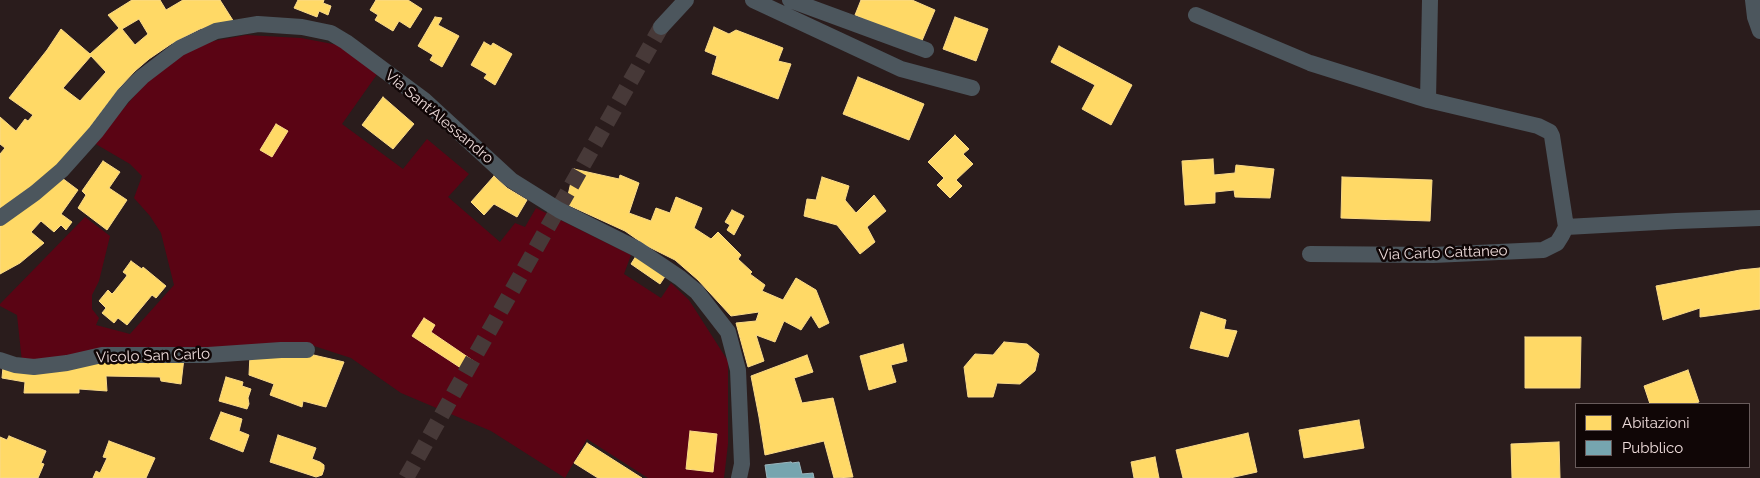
<!DOCTYPE html>
<style>
body{margin:0}
#map{position:relative;width:1760px;height:478px;overflow:hidden;background:#2a1c1c;font-family:Raleway,sans-serif}
canvas{display:block}
.legend{position:absolute;left:1575px;top:403px;width:175px;height:65px;box-sizing:border-box;background:#100606;border:1px solid #685b5b;margin:0;padding:6px 9px;list-style:none;font-size:15px;color:#eddbda}
.legend li{display:flex;align-items:center;gap:10px;height:25px}
.legend b{width:25px;border:1px solid #685b5b}
</style>
<div id="map">
<canvas width="1760" height="478"></canvas>
<ul class="legend">
<li><b style="height:14px;background:#ffd966"></b>Abitazioni</li>
<li><b style="height:14px;background:#76a5af"></b>Pubblico</li>
</ul>
</div>
<script>
const ctx = document.querySelector('canvas').getContext('2d');
ctx.lineJoin = 'round';
function fillPath(path, color) {
  ctx.fillStyle = color;
  ctx.fill(path, 'evenodd');
}
function toPath(rows) {
  const path = new Path2D();
  for (const r of rows) {
    path.moveTo(r[0], r[1]);
    for (let i = 2; i < r.length; i += 2) path.lineTo(r[i], r[i + 1]);
  }
  return path;
}
function strokePath(path, color, width, dash) {
  ctx.strokeStyle = color;
  ctx.lineWidth = width;
  ctx.lineCap = dash ? 'butt' : 'round';
  ctx.setLineDash(dash || []);
  ctx.stroke(path);
}
function write(font, color, halo, rows, align = 'center') {
  ctx.font = font + ' Raleway,sans-serif';
  ctx.lineWidth = 5;
  ctx.setLineDash([]);
  ctx.textBaseline = 'middle';
  ctx.strokeStyle = halo;
  ctx.fillStyle = color;
  for (const [text, x, y, turn = 0] of rows) {
    ctx.save();
    ctx.translate(x, y);
    ctx.rotate((+turn || 0) * Math.PI / 180);
    ctx.textAlign = isNaN(turn) ? turn : align;
    if (halo) ctx.strokeText(text, 0, 0);
    ctx.fillText(text, 0, 0);
    ctx.restore();
  }
}
fillPath(toPath([
 [246,35,301,38,338,45,378,73,342,124,403,169,427,139,469,174,448,197,500,242,515,223,525,227,536,208,631,255,624,274,661,298,671,283,689,300,728,361,728,444,724,478,648,478,587,439,565,478,491,431,401,393,351,358,311,345,22,362,17,315,0,306,0,304,85,217,110,236,99,281,92,295,92,309,99,318,96,325,130,334,174,285,161,233,150,216,134,198,142,176,130,164,94,143,148,80,180,55,208,42]
]), '#5a0414');
const homes = toPath([
 [132,0,160,0,166,10,183,0,220,0,234,22,216,25,200,29,171,44,149,59,135,71,120,87,77,144,52,171,0,209,0,154,5,148,0,144,0,117,16,131,25,119,28,121,33,115,9,98,47,50,61,29,90,54,119,28,108,15,132,0],
 [139,19,148,34,135,45,122,29,139,19],
 [91,56,106,72,80,101,63,88,91,56],
 [298,0,324,0,323,3,331,6,328,15,319,11,317,17,294,8,298,0],
 [376,0,408,0,422,9,410,28,399,21,393,31,375,20,378,15,370,10,376,0],
 [861,0,912,0,935,10,921,43,855,15,861,0],
 [435,17,442,18,438,25,459,36,442,67,430,60,433,55,418,46,435,17],
 [955,17,988,29,976,61,943,49,955,17],
 [714,27,729,34,736,30,783,48,778,61,791,64,778,99,712,74,717,56,705,51,714,27],
 [484,42,491,46,493,43,512,54,495,85,484,78,487,74,471,65,484,42],
 [1059,46,1132,85,1111,125,1082,109,1095,85,1051,62,1059,46],
 [858,77,924,104,909,140,843,114,858,77],
 [383,97,414,124,393,149,362,125,383,97],
 [276,124,288,131,272,157,260,150,276,124],
 [955,135,969,149,963,154,973,164,956,180,962,186,950,198,937,185,944,178,928,162,955,135],
 [1213,159,1214,175,1235,173,1236,165,1274,169,1270,198,1235,197,1234,190,1215,192,1215,203,1185,205,1182,161,1213,159],
 [103,161,120,172,109,188,127,200,107,230,78,208,86,195,82,191,103,161],
 [574,169,619,179,620,175,639,183,629,213,651,221,656,208,670,213,676,197,702,208,694,228,711,239,718,232,741,255,738,259,752,272,750,274,765,285,762,291,783,300,796,278,816,290,829,323,819,328,811,315,801,330,784,321,775,342,756,335,764,361,748,367,736,323,756,321,759,312,731,316,698,280,675,260,645,245,625,231,566,204,574,169],
 [494,176,507,188,527,200,517,217,494,204,484,215,471,202,494,176],
 [822,177,849,186,845,200,856,213,874,195,886,211,867,227,875,242,860,254,837,225,804,216,807,199,816,200,822,177],
 [1342,177,1432,180,1430,221,1341,218,1342,177],
 [62,178,78,190,61,214,72,222,66,230,61,225,54,232,41,221,31,232,44,243,20,263,0,274,0,225,62,178],
 [732,210,744,216,734,235,727,230,730,225,725,222,732,210],
 [636,256,666,275,660,284,631,264,636,256],
 [131,261,142,269,143,267,166,286,156,298,152,295,127,325,118,318,114,323,102,313,106,308,99,301,108,290,112,294,114,292,126,277,127,275,123,272,131,261],
 [1760,268,1760,309,1700,317,1700,308,1663,320,1656,286,1740,270,1760,268],
 [1201,312,1226,320,1224,329,1237,331,1228,357,1190,348,1201,312],
 [424,318,435,325,431,332,478,364,470,374,412,336,424,318],
 [1525,337,1581,337,1580,388,1525,388,1525,337],
 [1004,342,1027,344,1039,354,1035,371,1020,384,997,383,993,397,968,397,964,367,975,354,993,355,1004,342],
 [903,344,907,361,891,365,896,382,869,390,860,356,903,344],
 [305,353,344,362,326,407,303,401,302,407,270,395,274,384,249,375,250,355,305,353],
 [807,355,813,372,794,378,802,403,833,398,853,477,834,478,824,441,765,455,759,417,751,376,807,355],
 [184,358,181,384,161,381,160,377,106,376,107,391,79,389,79,393,24,393,25,382,2,378,3,367,184,358],
 [1688,370,1699,402,1692,404,1650,404,1644,386,1688,370],
 [226,377,243,382,242,386,251,389,248,398,249,404,247,409,219,401,226,377],
 [221,412,242,419,239,431,249,435,243,452,210,439,221,412],
 [1359,420,1364,448,1304,458,1299,430,1359,420],
 [690,431,717,434,713,472,686,469,690,431],
 [1248,433,1257,472,1230,478,1183,478,1176,450,1248,433],
 [278,435,316,448,312,459,320,462,324,465,324,469,322,475,316,477,270,462,278,435],
 [9,436,46,451,41,463,44,464,38,478,0,478,0,437,7,440,9,436],
 [109,441,155,458,146,478,93,478,96,471,100,473,107,458,103,457,109,441],
 [1559,442,1560,478,1512,478,1511,444,1559,442],
 [587,443,642,478,598,478,574,463,587,443],
 [1155,457,1159,478,1134,478,1131,462,1155,457]
]);
fillPath(homes, '#ffd966');
strokePath(homes, '#fada89', 1);
const public = toPath([
 [791,462,792,463,799,462,802,474,813,473,814,478,767,478,765,465,791,462]
]);
fillPath(public, '#76a5af');
strokePath(public, '#9ab5bc', 1);
strokePath(toPath([
 [406,478,661,27]
]), '#473938', 16, [16, 8]);
strokePath(toPath([
 [753,0,901,69,972,88],
 [790,0,926,50],
 [1753,0,1755,17,1760,31],
 [1196,15,1310,63,1428,100],
 [661,27,686,0],
 [0,218,35,193,62,170,96,132,123,96,142,77,180,48,216,31,258,24,302,27,331,33,346,42,424,100,511,180,559,210,637,249,680,278,697,292,728,332,738,370,742,464,739,478],
 [1566,227,1676,221,1760,218],
 [1310,254,1433,255,1543,250,1557,243,1562,235,1566,227,1552,136,1550,132,1538,126,1428,100,1430,0],
 [0,360,15,365,34,367,67,363,102,355,208,355,281,350,307,350]
]), '#4c565d', 16);
write('15px', '#eddbda', '#100606', [
 ["Via Sant'Alessandro",439,117,40],
 ["Via Carlo Cattaneo",1443,253,-2],
 ["Vicolo San Carlo",153,356,-2]
]);
</script>
